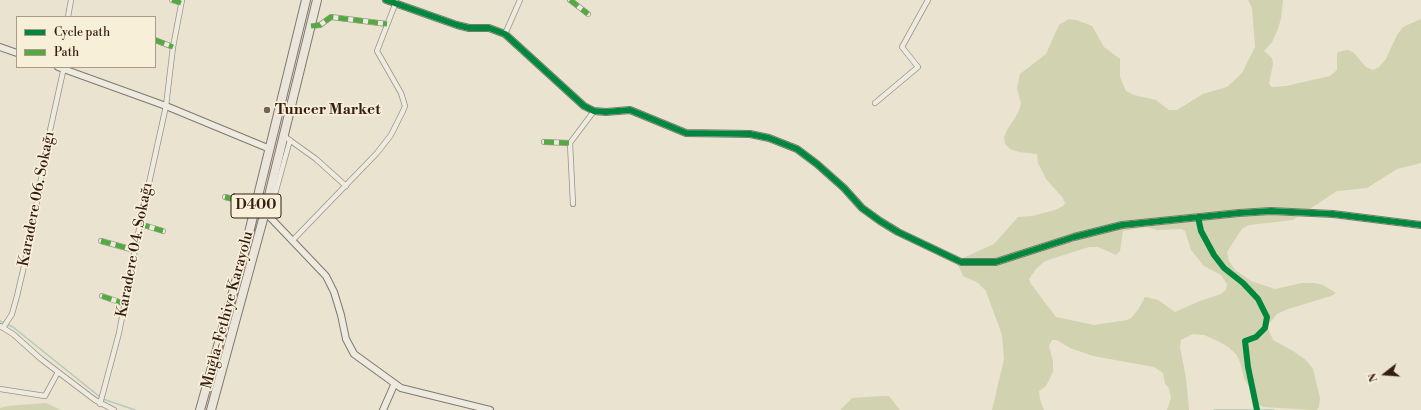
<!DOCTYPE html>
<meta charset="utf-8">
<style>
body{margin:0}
#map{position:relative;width:1421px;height:410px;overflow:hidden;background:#eae3d0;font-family:"Libre Bodoni",serif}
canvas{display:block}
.legend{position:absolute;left:16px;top:16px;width:140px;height:52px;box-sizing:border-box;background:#f8efd9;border:1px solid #aa9b89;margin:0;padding:5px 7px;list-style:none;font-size:12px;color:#351d11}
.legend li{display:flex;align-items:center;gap:8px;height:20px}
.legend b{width:20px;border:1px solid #aa9b89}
.north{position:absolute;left:1365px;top:354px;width:40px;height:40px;-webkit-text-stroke:3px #f8efd9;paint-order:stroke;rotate:253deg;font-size:11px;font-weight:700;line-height:16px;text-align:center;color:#351d11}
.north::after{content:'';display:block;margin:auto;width:14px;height:18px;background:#351d11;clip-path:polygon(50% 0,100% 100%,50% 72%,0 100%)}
</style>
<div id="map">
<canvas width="1421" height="410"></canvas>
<ul class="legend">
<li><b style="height:5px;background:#00873e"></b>Cycle path</li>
<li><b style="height:5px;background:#54a942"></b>Path</li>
</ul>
<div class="north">N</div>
</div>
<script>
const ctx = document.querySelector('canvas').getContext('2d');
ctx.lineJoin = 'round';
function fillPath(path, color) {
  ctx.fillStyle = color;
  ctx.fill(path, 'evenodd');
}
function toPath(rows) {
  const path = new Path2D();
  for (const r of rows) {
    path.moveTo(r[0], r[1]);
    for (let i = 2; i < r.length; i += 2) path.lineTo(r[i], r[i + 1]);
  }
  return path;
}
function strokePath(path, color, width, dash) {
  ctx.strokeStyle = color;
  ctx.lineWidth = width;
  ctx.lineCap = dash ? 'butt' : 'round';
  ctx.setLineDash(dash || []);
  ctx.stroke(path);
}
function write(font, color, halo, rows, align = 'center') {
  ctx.font = font + ' "Libre Bodoni",serif';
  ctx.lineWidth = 3.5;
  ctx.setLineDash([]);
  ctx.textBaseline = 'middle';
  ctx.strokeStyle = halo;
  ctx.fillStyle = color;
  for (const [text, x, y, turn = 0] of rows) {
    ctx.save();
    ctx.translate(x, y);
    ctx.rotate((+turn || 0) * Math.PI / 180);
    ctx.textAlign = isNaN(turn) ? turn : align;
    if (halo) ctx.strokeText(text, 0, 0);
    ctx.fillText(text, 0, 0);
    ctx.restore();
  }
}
fillPath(toPath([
 [1248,0,1283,0,1281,19,1277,31,1272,42,1264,51,1272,58,1273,64,1269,84,1272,87,1286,86,1330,76,1337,70,1337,53,1341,51,1348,50,1353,52,1366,67,1373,70,1379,67,1386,59,1397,35,1403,27,1421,19,1421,163,1397,169,1367,188,1337,191,1293,220,1249,225,1242,229,1227,252,1229,261,1235,270,1251,281,1275,289,1302,283,1314,283,1323,285,1336,293,1331,296,1288,309,1277,314,1267,326,1273,340,1293,351,1306,360,1313,369,1320,398,1319,407,1317,410,1312,410,1264,407,1259,405,1244,378,1240,362,1236,354,1228,347,1218,341,1204,335,1193,334,1181,340,1180,347,1186,378,1189,410,1167,410,1171,398,1169,388,1165,384,1163,373,1154,367,1093,356,1070,348,1057,340,1052,340,1049,346,1053,361,1053,372,1046,386,1039,391,1040,400,1044,410,992,410,1004,359,1002,335,986,291,978,283,963,276,958,265,963,258,994,244,1018,217,1032,216,1055,210,1063,206,1065,203,1063,198,1046,179,1038,163,1037,154,1019,152,1010,149,1005,144,1004,137,1007,130,1018,113,1021,104,1017,88,1020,74,1046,54,1059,25,1069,19,1076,20,1092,26,1104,47,1120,59,1120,77,1126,91,1134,95,1156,100,1169,110,1177,110,1203,94,1227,87,1242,73,1255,47,1252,8],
 [1146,227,1157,230,1182,229,1185,231,1191,250,1204,266,1221,275,1227,284,1226,290,1221,294,1200,301,1175,312,1158,300,1145,297,1138,310,1131,318,1127,320,1094,325,1056,317,1031,284,1029,279,1036,269,1045,261,1089,247,1098,247,1116,255,1120,251,1123,231],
 [884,396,889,396,900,410,840,410,852,398],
 [46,403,61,410,0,410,0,408,7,406]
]), '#d1d2af');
strokePath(toPath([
 [0,321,13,327,100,397],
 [103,399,135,410],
 [1214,410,1274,410]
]), '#b3cabc', 1.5);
const street = toPath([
 [172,0,181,3],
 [570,0,588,14],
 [68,17,71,0],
 [311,26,320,25,331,17,387,24],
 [505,34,520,0],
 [155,40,173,47],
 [875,103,918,67,902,47,928,0],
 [284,136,316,159,346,186],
 [544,142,570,143],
 [225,197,256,205],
 [573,204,570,143,594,111],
 [269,216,290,140],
 [140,224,163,231],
 [101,241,134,250],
 [292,241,377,153,391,135,403,111,405,106,401,93,377,51,396,2],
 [102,296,125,304],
 [0,326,13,334,41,359,95,400,114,410],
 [3,328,12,314,17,296,29,245,49,135,64,67],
 [0,389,45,396,58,372],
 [100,404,119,333,140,224,166,106,173,47,182,0]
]);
const secondary = toPath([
 [386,0,457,25,469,28,489,28,505,34,584,106,594,111,606,112,630,110,686,133,750,134,769,138,797,149,817,164,844,188,862,208,880,221,898,232,961,262,996,262,1074,237,1122,225,1239,213,1271,211,1333,214,1421,225],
 [0,47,17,53],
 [58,67,166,106,270,149],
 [265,212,326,276,334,292,341,315,346,339,354,354,401,388,490,410],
 [383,410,394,385]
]);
const highway = toPath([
 [200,410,244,253,306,0],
 [211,410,265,212,317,0]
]);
strokePath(street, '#9a9387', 6);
strokePath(secondary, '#80786e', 8);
strokePath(highway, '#80786e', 10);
strokePath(street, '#edeae0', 4.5);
strokePath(secondary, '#edeae0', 6);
strokePath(highway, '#ebe6db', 8);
strokePath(toPath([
 [172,0,181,3],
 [570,0,588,14],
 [311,26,320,25,331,17,387,24],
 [155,40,173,47],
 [544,142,570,143],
 [225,197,256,205],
 [140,224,163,231],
 [101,241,134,250],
 [102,296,125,304]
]), '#54a942', 5, [10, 5]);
strokePath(toPath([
 [386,0,457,25,469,28,489,28,505,34,584,106,594,111,606,112,630,110,686,133,750,134,769,138,797,149,817,164,844,188,862,208,880,221,898,232,961,262,996,262,1074,237,1122,225,1239,213,1271,211,1333,214,1421,225],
 [1198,217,1201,231,1214,255,1224,268,1243,283,1258,299,1267,317,1265,328,1256,337,1245,341,1248,367,1257,410]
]), '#00873e', 6);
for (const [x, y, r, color] of [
 [267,110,4,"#746254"]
]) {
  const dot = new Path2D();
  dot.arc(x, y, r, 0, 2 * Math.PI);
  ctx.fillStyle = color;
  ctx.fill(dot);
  strokePath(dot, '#f8efd9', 1.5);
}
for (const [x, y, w] of [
 [256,206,50]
]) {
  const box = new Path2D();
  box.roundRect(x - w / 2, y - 12, w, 24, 3);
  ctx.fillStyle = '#f8efd9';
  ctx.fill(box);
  strokePath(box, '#351d11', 1);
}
write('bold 14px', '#351d11', null, [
 ["D400",256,206]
]);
write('bold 15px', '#351d11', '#f8efd9', [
 ["Tuncer Market",275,110]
], 'left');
write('15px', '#351d11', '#f8efd9', [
 ["Karadere 06. Sokağı",37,199,-79],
 ["Karadere 04. Sokağı",135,250,-79],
 ["Muğla-Fethiye Karayolu",228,310,-75]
]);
</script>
